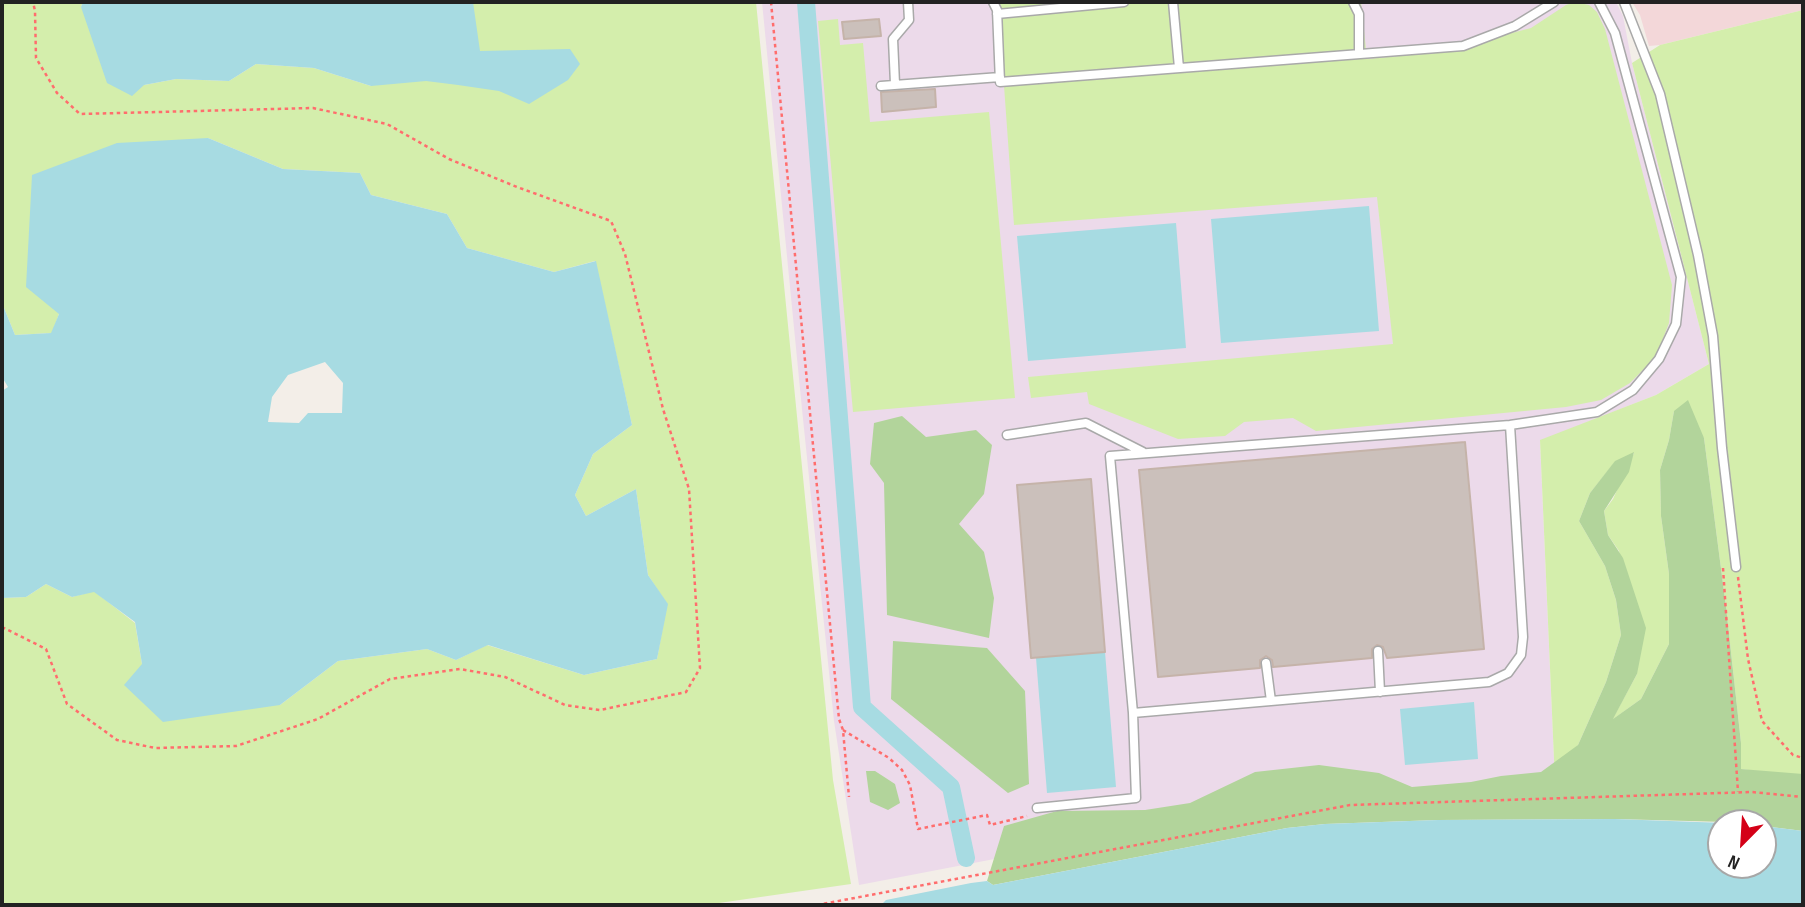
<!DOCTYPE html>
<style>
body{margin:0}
#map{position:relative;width:1805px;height:907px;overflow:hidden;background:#f3eee8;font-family:"Sofia Sans Condensed",sans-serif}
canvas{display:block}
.frame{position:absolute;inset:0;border:4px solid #222;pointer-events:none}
.north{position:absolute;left:1707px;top:809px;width:70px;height:70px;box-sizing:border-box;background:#fff;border:2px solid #a7a7a7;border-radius:50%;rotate:204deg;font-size:19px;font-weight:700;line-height:28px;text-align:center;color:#222}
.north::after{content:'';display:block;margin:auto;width:24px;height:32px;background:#d40017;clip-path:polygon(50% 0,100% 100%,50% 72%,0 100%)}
</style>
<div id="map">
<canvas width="1805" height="907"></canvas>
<div class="frame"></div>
<div class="north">N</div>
</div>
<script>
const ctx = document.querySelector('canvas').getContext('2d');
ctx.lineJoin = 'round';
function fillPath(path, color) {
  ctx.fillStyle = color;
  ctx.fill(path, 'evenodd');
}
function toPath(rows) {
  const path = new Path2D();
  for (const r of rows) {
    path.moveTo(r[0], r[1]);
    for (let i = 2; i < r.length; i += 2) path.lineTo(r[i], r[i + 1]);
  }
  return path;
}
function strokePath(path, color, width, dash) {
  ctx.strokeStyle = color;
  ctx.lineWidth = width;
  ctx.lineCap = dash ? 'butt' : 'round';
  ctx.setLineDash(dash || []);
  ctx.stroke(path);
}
fillPath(toPath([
 [1632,2,1803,2,1803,10,1660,45,1649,46,1640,15]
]), '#f3d7d9');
fillPath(toPath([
 [762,2,1616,2,1623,16,1632,63,1709,364,1656,395,1540,441,1555,782,1135,832,859,885,834,721,802,409]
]), '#ecdaea');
fillPath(toPath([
 [2,2,83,2,81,7,144,85,176,79,229,81,256,64,314,68,371,86,389,2,756,2,833,780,851,884,705,905,2,905,2,598,26,597,46,584,72,597,94,591,135,623,142,664,280,705,338,661,427,649,456,660,487,645,584,675,657,659,667,604,648,575,636,489,586,516,575,495,593,454,632,425,595,261,554,272,467,248,447,214,371,195,360,173,283,169,208,138,59,314,52,333,15,335,2,303],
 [998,2,1361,2,1367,59,1462,50,1500,36,1531,28,1566,5,1575,2,1589,5,1597,12,1605,29,1672,285,1669,323,1656,357,1630,383,1601,400,1566,407,1316,431,1293,418,1244,422,1225,436,1178,439,1089,404,1087,392,1031,398,1028,377,1393,344,1377,197,1014,225],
 [1803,10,1803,777,1741,769,1741,743,1726,607,1704,438,1674,411,1669,440,1660,470,1661,516,1669,574,1669,644,1641,699,1612,720,1637,674,1619,551,1608,535,1604,511,1613,499,1634,453,1615,462,1590,493,1579,521,1605,566,1616,600,1621,635,1606,682,1578,745,1555,782,1540,440,1656,395,1709,364,1632,63,1660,45],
 [838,19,840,45,863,43,870,122,989,112,1015,398,853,412,818,21]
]), '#d4eeac');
fillPath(toPath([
 [1688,400,1704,438,1726,607,1741,743,1741,769,1803,774,1803,831,1763,826,1763,823,1615,819,1438,820,1325,824,1287,828,993,885,987,881,1004,826,1057,811,1145,810,1190,803,1255,772,1319,765,1379,773,1412,787,1471,782,1501,776,1541,772,1578,745,1606,682,1621,635,1616,600,1605,566,1579,521,1590,493,1615,461,1634,452,1629,472,1604,511,1608,535,1623,558,1646,628,1637,674,1613,719,1641,699,1669,644,1669,574,1661,516,1660,470,1669,440,1674,411],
 [902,416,926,437,976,430,992,445,984,494,959,524,984,552,994,598,989,638,887,615,884,483,870,464,874,423],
 [893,641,987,648,1025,691,1029,784,1008,793,891,699],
 [866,771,875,771,895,784,900,803,888,810,870,802]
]), '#b2d49b');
fillPath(toPath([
 [83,2,473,2,480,51,570,49,580,64,568,80,529,104,499,91,458,85,426,81,371,86,314,68,256,64,229,81,176,79,144,85,132,96,107,83,81,7],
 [208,138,283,169,360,173,371,195,447,214,467,248,554,272,596,261,632,425,593,454,575,495,586,516,636,489,648,575,668,604,657,659,584,675,488,645,456,660,427,649,338,661,280,705,163,722,124,685,142,664,135,622,94,592,72,597,46,584,26,597,2,598,2,391,8,387,2,377,2,303,15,335,51,333,59,314,26,287,32,175,117,143],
 [325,362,343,383,342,413,308,413,299,423,268,422,272,397,288,375],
 [1369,206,1379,331,1221,343,1211,219],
 [1176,223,1186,348,1028,361,1017,236],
 [1105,652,1116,787,1047,793,1036,658],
 [1474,702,1478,759,1405,765,1400,709],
 [1615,819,1725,823,1721,823,1721,865,1763,865,1763,826,1803,831,1803,905,881,905,886,900,971,883,987,881,993,885,1287,828,1325,824,1438,820]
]), '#a7dbe2');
strokePath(toPath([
 [806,2,862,707,951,787,966,858]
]), '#a7dbe2', 18);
const building = toPath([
 [879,19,881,36,844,39,842,22,879,19],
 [935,89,936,107,882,112,881,92,935,89],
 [1465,442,1484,649,1387,658,1383,647,1377,645,1372,649,1372,658,1273,667,1272,660,1266,656,1260,660,1260,668,1158,677,1139,470,1465,442],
 [1091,479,1105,652,1031,658,1017,485,1091,479]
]);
fillPath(building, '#cbc0bb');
strokePath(building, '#c5b3a9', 2);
const service = toPath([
 [993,2,997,10,1000,82,1463,46,1515,26,1554,2],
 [1173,2,1179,68],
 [1353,2,1359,14,1359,53],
 [1624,2,1660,94,1698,255,1713,336,1722,448,1736,567],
 [997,14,1124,2],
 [895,84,893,39,909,20,908,2],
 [881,86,1000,77],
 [1007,435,1086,423,1143,452],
 [1378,651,1380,692],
 [1266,663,1271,701],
 [1133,713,1489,682,1508,673,1521,655,1523,637,1510,425],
 [1037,808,1136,798,1133,713,1110,456,1510,425,1597,412,1633,390,1659,359,1676,324,1681,277,1615,33,1599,2]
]);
strokePath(service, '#a9a9a9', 11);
strokePath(toPath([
 [771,2,839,719,843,730,849,797],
 [1723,568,1738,792],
 [1738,577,1748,659,1762,721,1793,755,1803,758],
 [2,627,46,649,67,704,117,740,155,748,236,746,318,719,390,679,460,669,505,677,565,705,600,710,686,692,700,668,689,489,663,409,625,254,611,221,517,187,449,159,387,124,313,108,80,114,57,93,36,58,35,11,33,2],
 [843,730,889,758,902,770,910,785,918,829,987,815,990,825,1027,816],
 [817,905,1350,805,1752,792,1803,797]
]), '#ff6d6d', 2.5, [3.5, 3.5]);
strokePath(service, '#fff', 8);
</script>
